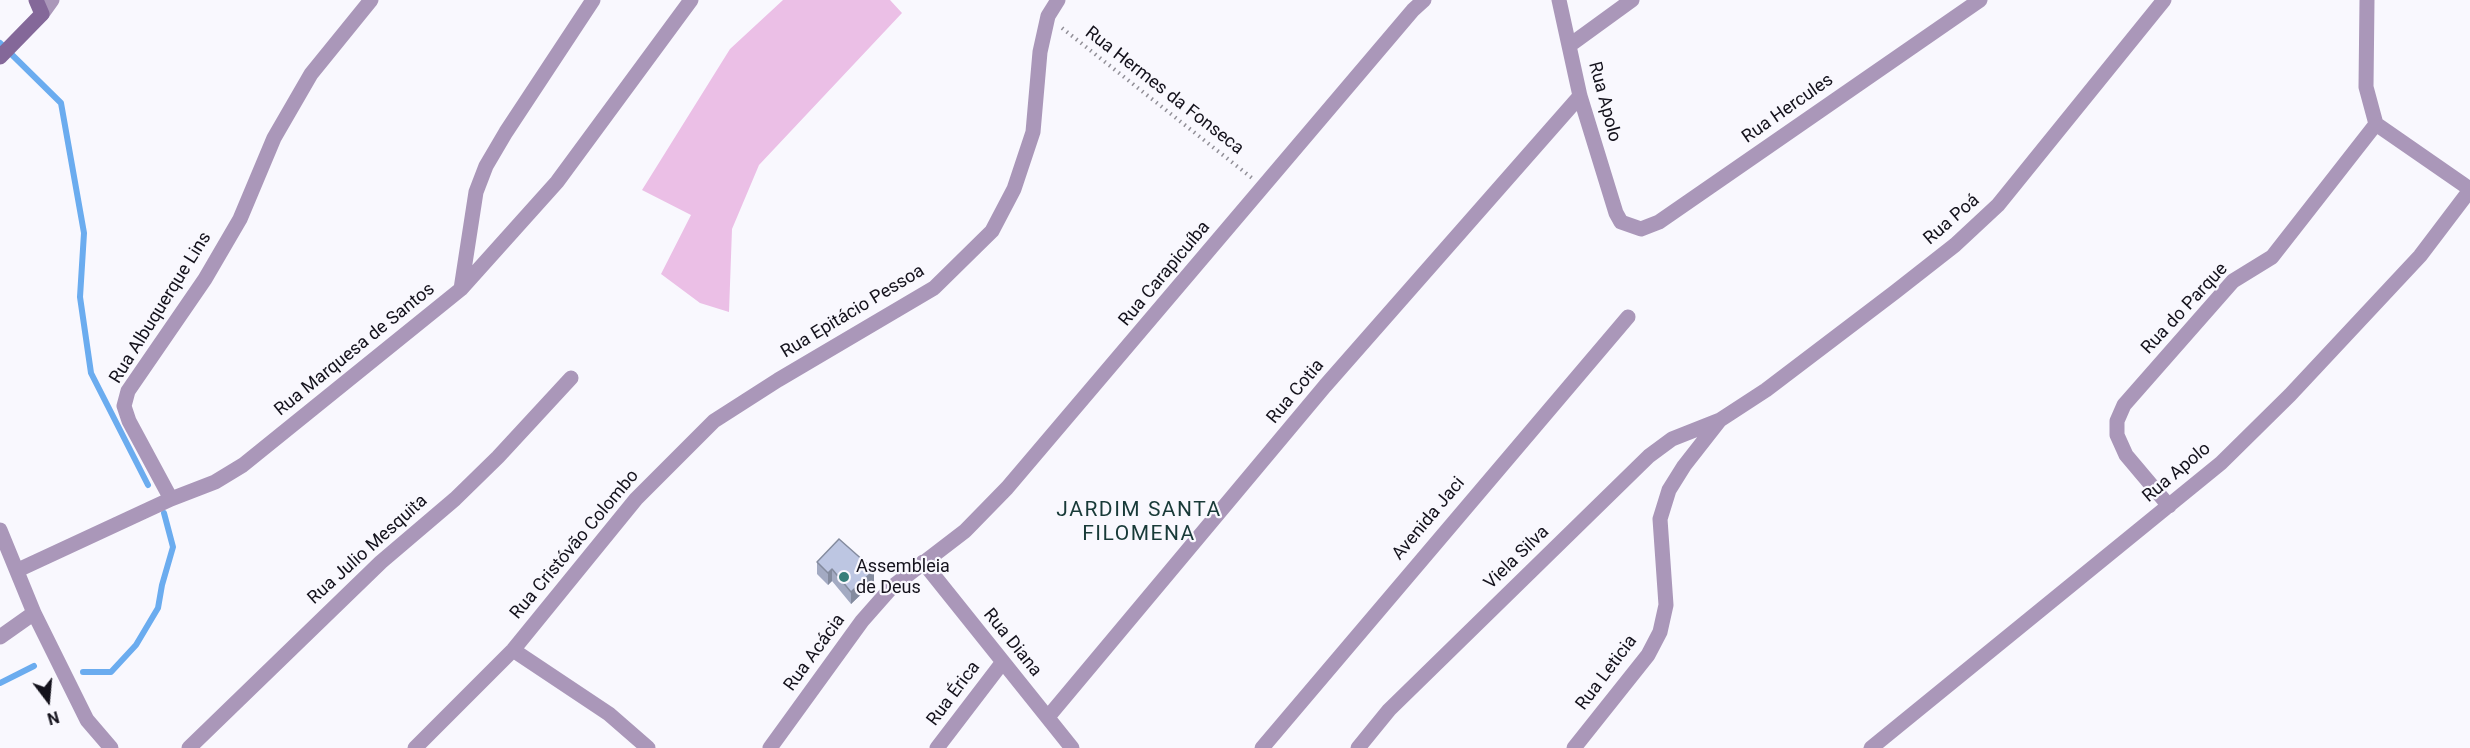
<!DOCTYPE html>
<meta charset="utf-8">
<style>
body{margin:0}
#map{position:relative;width:2470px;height:748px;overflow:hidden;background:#f9f8fe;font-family:Roboto,sans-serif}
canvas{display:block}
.north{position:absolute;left:18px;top:670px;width:60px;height:60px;-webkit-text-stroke:4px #f9f8fe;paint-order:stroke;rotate:164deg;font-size:16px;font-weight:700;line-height:24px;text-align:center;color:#14121c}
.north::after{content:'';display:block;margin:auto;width:21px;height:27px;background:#14121c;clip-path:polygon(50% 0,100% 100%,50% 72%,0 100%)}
</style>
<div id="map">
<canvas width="2470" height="748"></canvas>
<div class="north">N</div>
</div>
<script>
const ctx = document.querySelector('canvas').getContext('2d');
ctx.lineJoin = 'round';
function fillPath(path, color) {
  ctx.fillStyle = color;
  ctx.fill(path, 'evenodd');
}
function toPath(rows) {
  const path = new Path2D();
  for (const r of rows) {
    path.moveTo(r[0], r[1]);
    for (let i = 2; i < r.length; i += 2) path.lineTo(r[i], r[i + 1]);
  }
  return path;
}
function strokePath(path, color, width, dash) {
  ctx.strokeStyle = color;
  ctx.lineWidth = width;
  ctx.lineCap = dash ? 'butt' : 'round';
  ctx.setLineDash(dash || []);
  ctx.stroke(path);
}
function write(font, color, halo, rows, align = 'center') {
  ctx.font = font + ' Roboto,sans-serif';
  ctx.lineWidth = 4.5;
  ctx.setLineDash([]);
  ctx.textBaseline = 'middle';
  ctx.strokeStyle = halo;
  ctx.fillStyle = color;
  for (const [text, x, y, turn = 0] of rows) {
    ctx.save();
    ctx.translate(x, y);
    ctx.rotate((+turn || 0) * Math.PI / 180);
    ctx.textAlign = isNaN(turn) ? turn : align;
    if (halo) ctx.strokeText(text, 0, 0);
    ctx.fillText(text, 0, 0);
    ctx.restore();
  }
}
fillPath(toPath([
 [783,0,890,0,902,13,759,165,732,229,729,312,700,303,661,274,691,215,642,190,730,49]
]), '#ebbfe6');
strokePath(toPath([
 [0,43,61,103,84,233,80,297,91,373,148,485],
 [83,672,111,672,136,645,158,608,162,585,173,547,164,513],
 [0,683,34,666]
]), '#6bacef', 6);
strokePath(toPath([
 [1062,28,1252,178]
]), '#929098', 4, [1.5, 4.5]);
strokePath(toPath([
 [1559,0,1580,96,1616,213,1621,222,1641,229,1659,222,1980,0],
 [2367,0,2366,87,2376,124,2470,189],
 [42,14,52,0],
 [1570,45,1632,0],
 [461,289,476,192,486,166,506,132,593,0],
 [171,499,129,421,124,406,128,391,205,279,240,219,274,138,311,74,371,0],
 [2169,506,2126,455,2117,435,2117,421,2124,405,2233,281,2272,257,2376,124],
 [0,530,34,613,87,720,111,748],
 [923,562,1072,748],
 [18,570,171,499,215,482,243,465,461,289,557,182,691,0],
 [0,637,34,613],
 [513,650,609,714,648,748],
 [1048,717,1325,386,1580,96],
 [189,748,381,562,455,499,498,457,571,378],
 [415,748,513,650,636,499,714,421,778,380,934,288,992,231,1014,189,1033,132,1040,52,1048,16,1058,0],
 [770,748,862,621,892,587,965,531,1007,488,1413,10,1424,0],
 [937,748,1002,663],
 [1262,748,1628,317],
 [1358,748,1389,710,1649,456,1672,439,1720,420,1766,390,1895,292,1955,245,1998,205,2164,0],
 [1574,748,1648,655,1660,632,1666,605,1660,519,1669,490,1684,466,1720,420],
 [1871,748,2221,463,2290,395,2420,256,2470,190]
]), '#aa97b9', 15);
strokePath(toPath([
 [0,57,42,14,36,0]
]), '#846899', 15);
fillPath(toPath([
 [817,562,874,582,851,604,832,581,828,585,817,574]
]), '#a3aac2');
fillPath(toPath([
 [832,569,832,581,828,585,828,573],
 [874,570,874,582,851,604,851,592]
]), '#848b9e');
const building = toPath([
 [839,539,874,570,851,592,832,569,828,573,817,562,839,539]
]);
fillPath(building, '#bdc6e2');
strokePath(building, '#848b9e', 1.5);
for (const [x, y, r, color] of [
 [844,577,6,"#367e7a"]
]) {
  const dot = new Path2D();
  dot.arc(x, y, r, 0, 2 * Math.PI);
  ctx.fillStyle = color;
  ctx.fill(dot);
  strokePath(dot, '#f9f8fe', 2);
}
write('18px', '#14121c', '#f9f8fe', [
 ["Rua Hermes da Fonseca",1164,91,38],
 ["Rua Apolo",1604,102,75],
 ["Rua Hercules",1788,109,-35],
 ["Rua Poá",1952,220,-41],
 ["Rua Carapicuíba",1165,274,-50],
 ["Rua Albuquerque Lins",161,308,-58],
 ["Rua do Parque",2185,309,-47],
 ["Rua Epitácio Pessoa",853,312,-31],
 ["Rua Marquesa de Santos",355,350,-39],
 ["Rua Cotia",1296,392,-50],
 ["Rua Apolo",2177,473,-40],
 ["Avenida Jaci",1429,519,-50],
 ["Rua Cristóvão Colombo",575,545,-50],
 ["Rua Julio Mesquita",368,550,-42],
 ["Viela Silva",1517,558,-44],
 ["Rua Diana",1012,643,51],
 ["Rua Acácia",815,653,-54],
 ["Rua Leticia",1607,673,-53],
 ["Rua Érica",954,694,-53]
]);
write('18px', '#14121c', '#f9f8fe', [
 ["Assembleia",856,567],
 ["de Deus",856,588]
], 'left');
ctx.letterSpacing = '1.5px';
write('21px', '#183a38', '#f9f8fe', [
 ["JARDIM SANTA",1139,511],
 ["FILOMENA",1139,535]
]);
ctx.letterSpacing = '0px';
</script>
